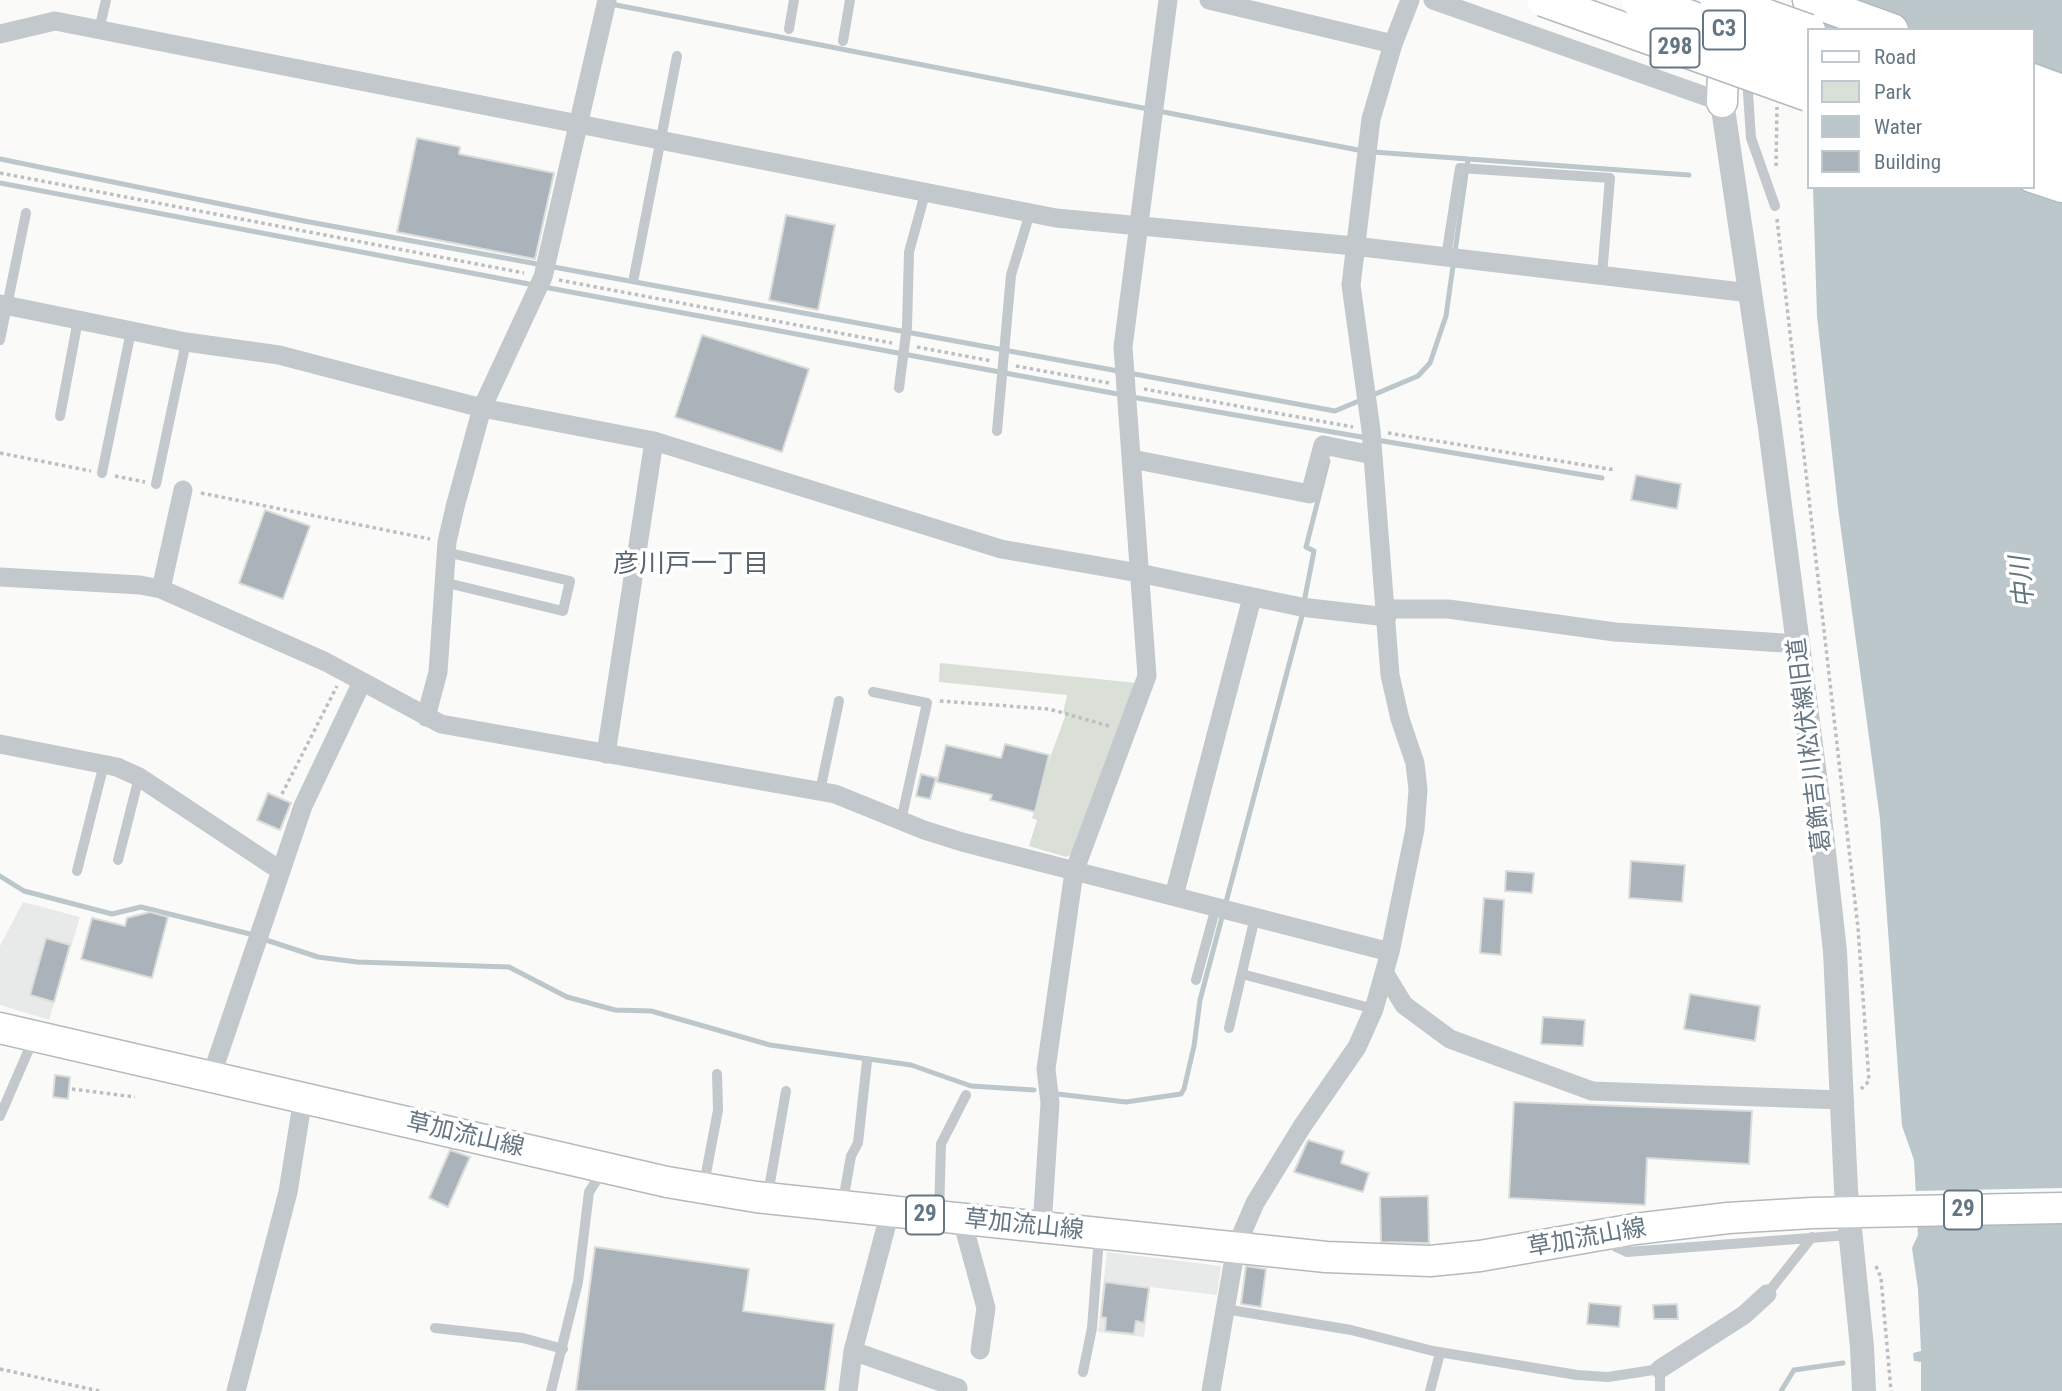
<!DOCTYPE html>
<meta charset="utf-8">
<style>
body{margin:0}
#map{position:relative;width:2062px;height:1391px;overflow:hidden;background:#fafaf8;font-family:"Roboto Condensed",sans-serif}
canvas{display:block}
.legend{position:absolute;left:1807px;top:28px;width:228px;height:161px;box-sizing:border-box;background:#fff;border:2px solid #c1c8cd;margin:0;padding:9px 12px;list-style:none;font-size:21px;color:#657683}
.legend li{display:flex;align-items:center;gap:14px;height:35px}
.legend b{width:35px;border:2px solid #c1c8cd}
</style>
<div id="map">
<canvas width="2062" height="1391"></canvas>
<ul class="legend">
<li><b style="height:9px;background:#fff"></b>Road</li>
<li><b style="height:19px;background:#dadfd7"></b>Park</li>
<li><b style="height:19px;background:#bbc7cb"></b>Water</li>
<li><b style="height:19px;background:#aab3b9"></b>Building</li>
</ul>
</div>
<script>
const ctx = document.querySelector('canvas').getContext('2d');
ctx.lineJoin = 'round';
function fillPath(path, color) {
  ctx.fillStyle = color;
  ctx.fill(path, 'evenodd');
}
function toPath(rows) {
  const path = new Path2D();
  for (const r of rows) {
    path.moveTo(r[0], r[1]);
    for (let i = 2; i < r.length; i += 2) path.lineTo(r[i], r[i + 1]);
  }
  return path;
}
function strokePath(path, color, width, dash) {
  ctx.strokeStyle = color;
  ctx.lineWidth = width;
  ctx.lineCap = dash ? 'butt' : 'round';
  ctx.setLineDash(dash || []);
  ctx.stroke(path);
}
function write(font, color, halo, rows, align = 'center') {
  ctx.font = font + ' "Roboto Condensed","Noto Sans JP",sans-serif';
  ctx.lineWidth = 7;
  ctx.setLineDash([]);
  ctx.textBaseline = 'middle';
  ctx.strokeStyle = halo;
  ctx.fillStyle = color;
  for (const [text, x, y, turn = 0] of rows) {
    ctx.save();
    ctx.translate(x, y);
    ctx.rotate((+turn || 0) * Math.PI / 180);
    ctx.textAlign = isNaN(turn) ? turn : align;
    if (halo) ctx.strokeText(text, 0, 0);
    ctx.fillText(text, 0, 0);
    ctx.restore();
  }
}
fillPath(toPath([
 [23,902,80,917,49,1020,0,1005,0,946],
 [1107,1252,1221,1266,1217,1295,1150,1287,1144,1337,1098,1332]
]), '#e8e9e9');
fillPath(toPath([
 [940,663,1137,683,1074,853,1066,857,1029,846,1037,820,1032,818,1035,809,1032,807,1066,714,1063,713,1067,695,939,682]
]), '#dadfd7');
fillPath(toPath([
 [1812,0,2062,0,2062,1391,1921,1391,1921,1362,1914,1361,1913,1353,1921,1351,1918,1289,1912,1248,1918,1235,1914,1160,1902,1126,1880,819,1838,508,1817,316,1813,187,2032,187,2032,30,1812,30]
]), '#bbc7cb');
fillPath(toPath([
 [2062,1188,2062,1195,1913,1197,1912,1191]
]), '#fafaf8');
strokePath(toPath([
 [611,4,1363,151],
 [1373,152,1468,159],
 [0,159,304,221,1335,411,1418,376,1430,363,1446,316,1468,159,1689,175],
 [0,183,534,285],
 [544,287,1123,395],
 [1132,397,1367,438],
 [1377,440,1602,478],
 [1304,602,1314,551,1306,547,1328,461],
 [0,876,24,891,112,914,141,907,254,935],
 [263,939,318,957,357,962,509,967,567,997,615,1010,651,1011,770,1045,911,1065,971,1086,1034,1090],
 [1057,1094,1126,1102,1181,1094,1184,1089,1194,1046,1200,1000,1303,612],
 [1781,1391,1794,1370,1843,1363]
]), '#bbc7cb', 5);
const building = toPath([
 [417,138,460,147,459,154,554,173,535,259,397,232,417,138],
 [786,215,835,225,818,310,769,300,786,215],
 [702,335,809,369,782,452,675,417,702,335],
 [1636,475,1681,484,1677,509,1631,500,1636,475],
 [265,510,310,526,283,599,239,583,265,510],
 [1005,744,1049,755,1035,812,990,800,992,795,937,782,946,745,1001,758,1005,744],
 [921,774,936,778,930,799,916,796,921,774],
 [268,793,291,803,280,830,257,820,268,793],
 [1631,861,1685,865,1682,902,1629,898,1631,861],
 [1506,871,1534,873,1532,893,1505,891,1506,871],
 [1484,898,1504,900,1501,955,1480,953,1484,898],
 [150,912,168,917,152,978,81,959,92,918,125,926,127,918,150,912],
 [46,938,70,945,54,1002,30,995,46,938],
 [1690,994,1760,1006,1755,1041,1684,1029,1690,994],
 [1543,1017,1585,1020,1583,1046,1541,1044,1543,1017],
 [55,1075,70,1077,68,1099,53,1097,55,1075],
 [1514,1102,1752,1111,1749,1164,1647,1158,1645,1205,1509,1198,1514,1102],
 [1308,1140,1344,1151,1341,1163,1369,1173,1363,1192,1294,1172,1308,1140],
 [450,1150,470,1157,448,1207,429,1198,450,1150],
 [1428,1196,1429,1243,1381,1242,1380,1197,1428,1196],
 [595,1247,749,1269,743,1311,834,1324,825,1391,576,1391,595,1247],
 [1246,1266,1266,1269,1261,1307,1241,1304,1246,1266],
 [1105,1282,1149,1288,1144,1323,1136,1321,1134,1334,1105,1331,1106,1318,1101,1317,1105,1282],
 [1589,1303,1621,1306,1619,1327,1587,1324,1589,1303],
 [1677,1304,1678,1319,1654,1319,1653,1305,1677,1304]
]);
fillPath(building, '#aab3b9');
strokePath(building, '#dcdcda', 2);
const primary = toPath([
 [1722,102,1724,43],
 [0,1028,667,1182,756,1197,1326,1257,1430,1261,1480,1256,1635,1229,1728,1218,1812,1213,2062,1208]
]);
const trunk = toPath([
 [1809,0,1892,30],
 [2032,80,2062,91],
 [2032,176,2062,186]
]);
const motorway = toPath([
 [2032,112,2062,123],
 [2032,141,2062,152]
]);
strokePath(primary, '#b5babe', 33);
strokePath(trunk, '#b4b9bd', 35);
strokePath(motorway, '#b4b9bd', 38);
strokePath(toPath([
 [1776,166,1777,107],
 [0,173,524,273],
 [1777,219,1858,928,1869,1081,1861,1089],
 [559,280,892,343],
 [917,347,992,361],
 [1016,366,1109,383],
 [1144,389,1353,427],
 [1388,433,1615,470],
 [0,453,91,471],
 [115,476,145,482],
 [201,493,430,539],
 [940,701,1049,709,1109,726],
 [282,794,337,686],
 [72,1089,135,1097],
 [1876,1266,1881,1278,1891,1391],
 [0,1369,99,1391]
]), '#bbbfc2', 3.5, [3.5, 3.5]);
strokePath(toPath([
 [789,29,794,0],
 [99,30,106,0],
 [843,41,850,0],
 [1747,78,1751,138,1775,206],
 [1446,257,1460,168,1610,178,1602,275],
 [634,277,677,56],
 [0,340,26,213],
 [899,388,907,326,909,252,926,190],
 [60,416,78,320],
 [997,431,1011,275,1030,213],
 [102,473,131,331],
 [156,484,186,342],
 [443,582,563,611,570,581,446,552],
 [873,692,927,703,901,821],
 [820,791,839,701],
 [118,860,139,777],
 [77,871,104,764],
 [1242,974,1374,1009],
 [1196,980,1216,907],
 [1229,1028,1255,917],
 [0,1116,33,1040],
 [704,1184,718,1110,717,1074],
 [768,1194,786,1091],
 [843,1201,851,1156,858,1143,867,1061],
 [939,1214,941,1144,966,1095],
 [1610,1240,1616,1247,1627,1252,1849,1235],
 [1767,1294,1812,1237],
 [1225,1309,1351,1330,1433,1351,1577,1375,1608,1377,1660,1369,1660,1391],
 [435,1328,523,1338,563,1349],
 [1083,1372,1092,1328,1099,1237],
 [551,1391,578,1282,589,1192,602,1172],
 [1430,1391,1440,1353]
]), '#c3c8cc', 10);
strokePath(toPath([
 [1209,0,1393,44],
 [1433,0,1722,102],
 [0,34,55,21,1056,218,1354,246,1750,293],
 [0,304,186,342,279,355,482,408,654,441,1001,549,1139,573,1301,607,1387,617],
 [1132,459,1310,494,1323,445,1373,455],
 [0,577,140,585,161,589,326,662,441,724,835,794,924,830,962,842,1390,952],
 [161,589,183,490],
 [1386,609,1448,609,1615,632,1799,644],
 [426,717,438,672,447,542,455,507,482,408,543,277,607,0],
 [0,744,117,767,139,777,281,871],
 [606,754,654,441],
 [1174,896,1252,598],
 [1385,974,1404,1005,1450,1039,1592,1091,1842,1100],
 [211,1077,303,806,362,682],
 [962,1220,986,1308,980,1350],
 [1042,1227,1050,1103,1046,1069,1074,872,1147,676,1123,347,1168,0],
 [853,1351,958,1388],
 [1660,1369,1744,1315,1767,1294],
 [236,1391,288,1192,303,1098],
 [848,1391,853,1351,890,1212],
 [1211,1391,1236,1247,1255,1203,1303,1125,1357,1047,1374,1009,1390,952,1415,829,1418,790,1415,763,1400,719,1390,675,1371,430,1351,285,1371,119,1393,44,1410,0]
]), '#c3c8cc', 19);
strokePath(toPath([
 [1722,102,1770,428,1818,799,1835,951,1846,1190,1862,1347,1864,1391]
]), '#c3c8cc', 24);
strokePath(primary, '#fff', 30);
strokePath(trunk, '#fff', 32);
strokePath(motorway, '#fff', 35);
const trunkBridge = toPath([
 [1543,0,1808,95]
]);
const motorwayBridge = toPath([
 [1639,0,1808,61],
 [1718,0,1808,32]
]);
strokePath(trunkBridge, '#b4b9bd', 35, []);
strokePath(motorwayBridge, '#b4b9bd', 38, []);
strokePath(trunkBridge, '#fff', 32);
strokePath(motorwayBridge, '#fff', 35);
for (const [x, y, w] of [
 [1724,30,42],
 [1675,48,49],
 [1963,1210,38],
 [925,1215,38]
]) {
  const box = new Path2D();
  box.roundRect(x - w / 2, y - 19.5, w, 39, 5);
  ctx.fillStyle = '#fff';
  ctx.fill(box);
  strokePath(box, '#657683', 2);
}
write('bold 23px', '#657683', null, [
 ["C3",1724,30],
 ["298",1675,48],
 ["29",1963,1210],
 ["29",925,1215]
]);
write('24px', '#657683', '#fff', [
 ["葛飾吉川松伏線旧道",1811,745,-97],
 ["草加流山線",465,1136,13],
 ["草加流山線",1024,1226,6],
 ["草加流山線",1587,1239,-10]
]);
write('26px', '#57646e', '#fff', [
 ["彦川戸一丁目",691,565]
]);
write('italic 26px', '#60757c', '#fff', [
 ["中川",2024,582,-96]
]);
</script>
